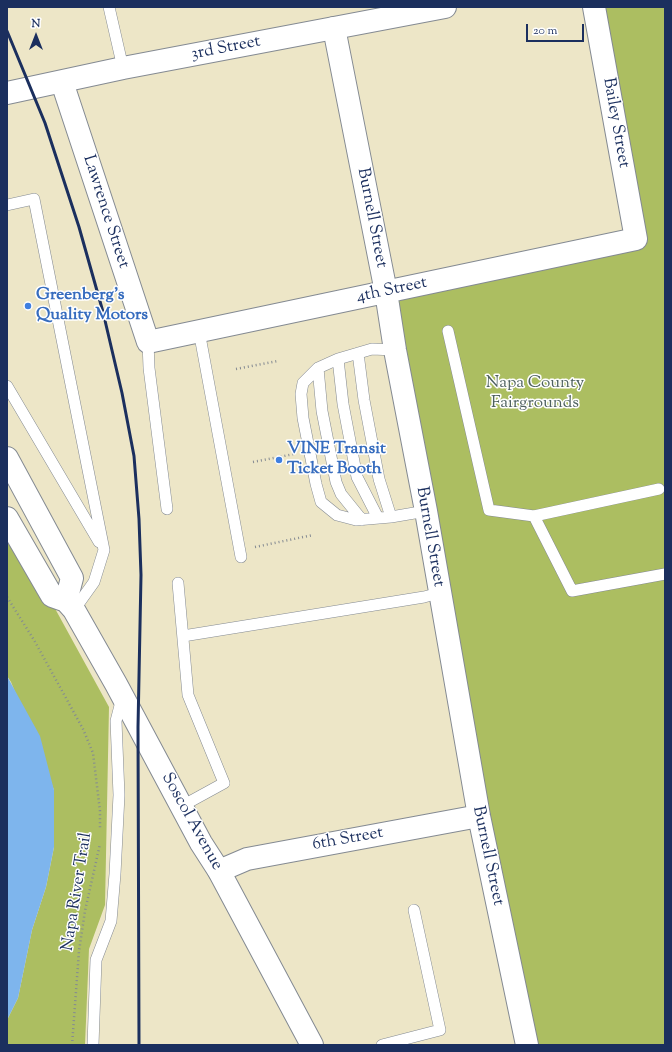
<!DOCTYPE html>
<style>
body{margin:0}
#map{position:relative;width:672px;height:1052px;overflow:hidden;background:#ede6c7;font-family:"Sorts Mill Goudy",serif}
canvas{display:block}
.frame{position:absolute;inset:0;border:8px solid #1b2f5e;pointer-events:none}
.north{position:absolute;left:16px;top:16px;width:40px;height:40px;-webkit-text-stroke:3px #fff;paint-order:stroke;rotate:0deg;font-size:11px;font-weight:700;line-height:16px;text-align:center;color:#1b2f5e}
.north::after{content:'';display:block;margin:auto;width:14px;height:18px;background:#1b2f5e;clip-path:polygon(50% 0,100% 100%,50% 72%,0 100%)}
.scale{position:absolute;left:526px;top:24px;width:58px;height:18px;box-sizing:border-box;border:2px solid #1b2f5e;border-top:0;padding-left:5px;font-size:12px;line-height:14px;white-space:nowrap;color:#1b2f5e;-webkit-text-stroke:3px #fff;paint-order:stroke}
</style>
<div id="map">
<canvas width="672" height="1052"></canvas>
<div class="frame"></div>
<div class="north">N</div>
<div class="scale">20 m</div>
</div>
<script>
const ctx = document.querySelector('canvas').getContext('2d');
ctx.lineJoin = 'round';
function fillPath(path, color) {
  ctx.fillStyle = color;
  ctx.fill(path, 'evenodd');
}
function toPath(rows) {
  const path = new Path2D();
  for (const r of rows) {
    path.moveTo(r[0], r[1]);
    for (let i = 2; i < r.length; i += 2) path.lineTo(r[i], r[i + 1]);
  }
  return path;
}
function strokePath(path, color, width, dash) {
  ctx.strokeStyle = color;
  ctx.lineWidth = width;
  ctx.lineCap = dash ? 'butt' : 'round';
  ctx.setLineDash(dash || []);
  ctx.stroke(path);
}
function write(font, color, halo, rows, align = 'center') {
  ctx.font = font + ' "Sorts Mill Goudy",serif';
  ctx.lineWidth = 3;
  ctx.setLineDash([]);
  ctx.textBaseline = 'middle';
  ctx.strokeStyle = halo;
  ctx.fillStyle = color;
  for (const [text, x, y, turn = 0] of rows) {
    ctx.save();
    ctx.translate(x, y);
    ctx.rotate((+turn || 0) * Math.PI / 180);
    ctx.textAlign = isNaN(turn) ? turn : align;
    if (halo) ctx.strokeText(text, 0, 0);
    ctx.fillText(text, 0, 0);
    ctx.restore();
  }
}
fillPath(toPath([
 [594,7,665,7,665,1045,527,1045,386,292,636,239],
 [7,521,109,707,105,905,89,949,85,1045,7,1045,7,1020,18,998,32,930,46,887,54,847,54,790,11,682,7,676]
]), '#acbe61');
fillPath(toPath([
 [7,676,40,736,54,790,54,847,46,887,32,930,18,998,7,1020]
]), '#7eb5ed');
const service = toPath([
 [109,7,123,68],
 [7,205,34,199,104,550,94,582,74,610],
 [199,331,241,557],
 [448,331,489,510,534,516,572,591,665,574],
 [148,342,149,368,167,509],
 [395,350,372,349,338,359,318,368,303,383,301,394,303,418,316,484,321,502,337,515,356,520,391,517,426,511],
 [358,353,364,400,379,479,391,517],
 [338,359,343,404,355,467,357,477,378,518],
 [318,368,322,411,336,482,341,494,362,520],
 [7,386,99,542],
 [534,516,659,489],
 [178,583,188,695,224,783,182,806],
 [183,636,424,597,439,593],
 [93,1045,96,960,111,921,115,874,119,795,116,721,122,698],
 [382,1045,440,1030,414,910]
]);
const minor = toPath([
 [334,28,386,292,395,350,426,511,479,816,527,1045],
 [62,82,148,342,636,239,594,7],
 [219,871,247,859,479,816]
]);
const tertiary = toPath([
 [7,93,123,68,445,7]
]);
const secondary = toPath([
 [7,458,72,578,66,601],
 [7,518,52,596,66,601,74,610,116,684,201,843,219,871,312,1045]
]);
strokePath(service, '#848a92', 12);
strokePath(minor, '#848a92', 24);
strokePath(tertiary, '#848a92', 24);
strokePath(secondary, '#848a92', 24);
strokePath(toPath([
 [236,369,278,361],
 [253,462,294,454],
 [255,547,313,535],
 [7,597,34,640,83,729,93,753,100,811,100,828],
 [72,1045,79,951,85,911,100,844]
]), '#848a92', 2.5, [1, 3]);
strokePath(service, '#fff', 11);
strokePath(minor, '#fff', 22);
strokePath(tertiary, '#fff', 22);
strokePath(secondary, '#fff', 22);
strokePath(toPath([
 [7,31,45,123,79,227,103,312,122,393,134,456,139,519,141,575,138,727,139,1045]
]), '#1b2f5e', 3);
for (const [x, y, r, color] of [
 [28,306,4,"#3f7fe0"],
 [279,460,4,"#3f7fe0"]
]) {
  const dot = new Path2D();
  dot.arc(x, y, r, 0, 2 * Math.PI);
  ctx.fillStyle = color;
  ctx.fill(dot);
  strokePath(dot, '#fff', 1.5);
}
write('17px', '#1b2f5e', '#fff', [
 ["3rd Street",226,49,-11],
 ["Bailey Street",615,123,80],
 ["Lawrence Street",105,212,72],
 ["Burnell Street",371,218,79],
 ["4th Street",392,291,-12],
 ["Burnell Street",429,537,80],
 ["Soscol Avenue",191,822,61],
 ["6th Street",348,840,-10],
 ["Burnell Street",487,856,78],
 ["Napa River Trail",78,892,-81]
]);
write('bold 17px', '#366cbe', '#fff', [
 ["Greenberg's",36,296],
 ["Quality Motors",36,316],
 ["VINE Transit",287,450],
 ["Ticket Booth",287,470]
], 'left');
write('17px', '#4e615f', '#fff', [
 ["Napa County",535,384],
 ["Fairgrounds",535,404]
]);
</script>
